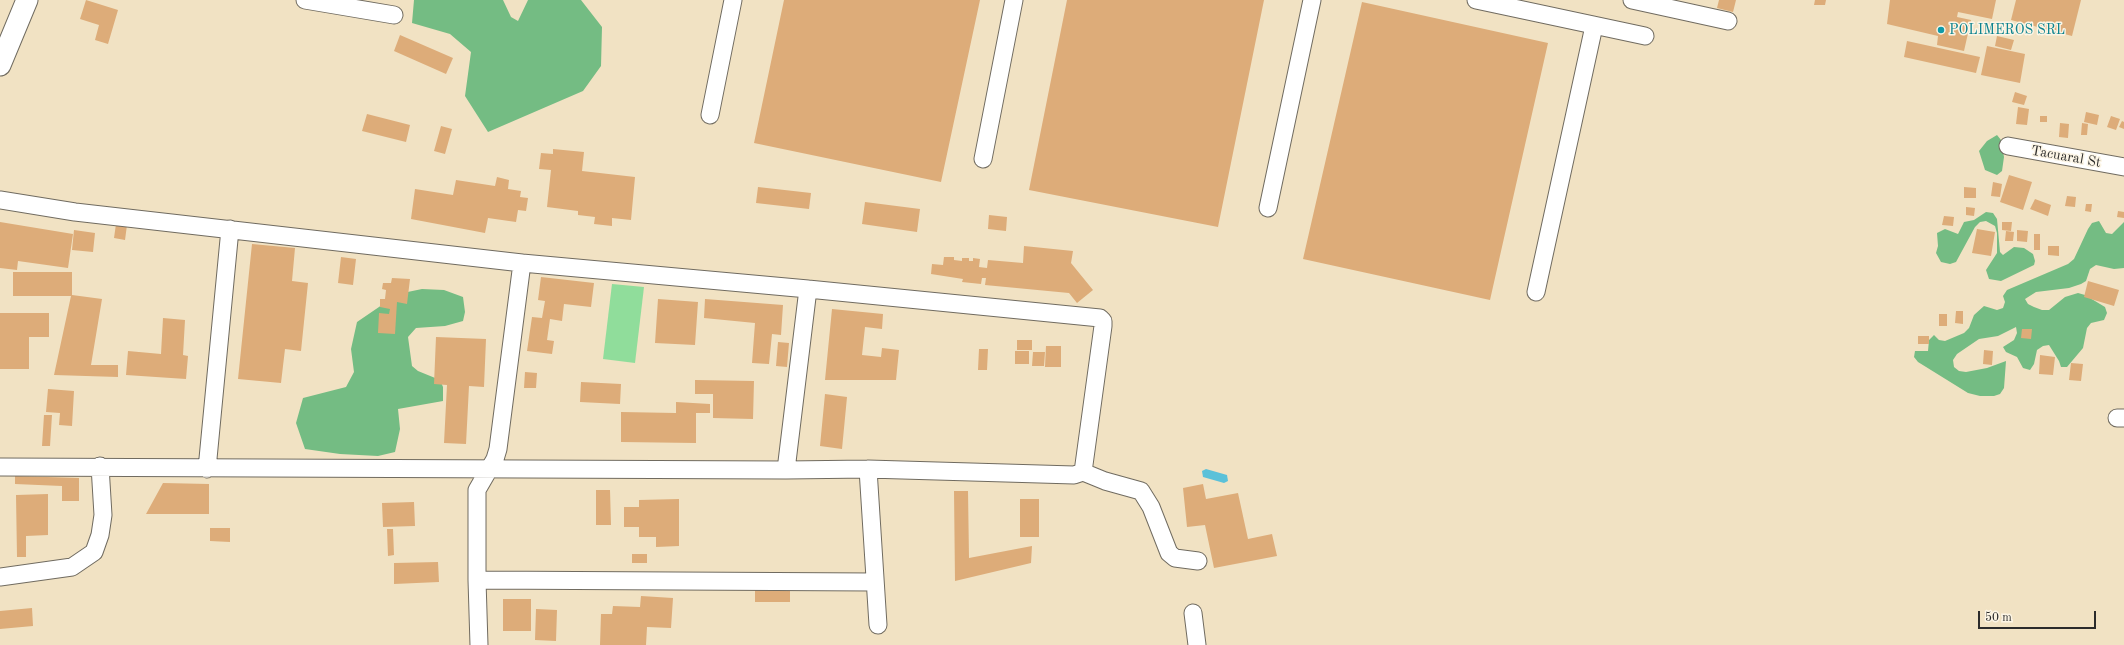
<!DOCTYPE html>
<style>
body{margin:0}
#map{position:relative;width:2124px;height:645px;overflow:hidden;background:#f1e2c3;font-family:"Old Standard TT",serif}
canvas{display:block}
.scale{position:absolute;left:1978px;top:611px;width:118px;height:18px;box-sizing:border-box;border:2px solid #2b2b2b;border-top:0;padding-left:5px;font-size:12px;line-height:14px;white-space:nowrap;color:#2b2b2b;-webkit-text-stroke:3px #fcf5e5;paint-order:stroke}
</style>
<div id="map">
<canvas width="2124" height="645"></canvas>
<div class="scale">50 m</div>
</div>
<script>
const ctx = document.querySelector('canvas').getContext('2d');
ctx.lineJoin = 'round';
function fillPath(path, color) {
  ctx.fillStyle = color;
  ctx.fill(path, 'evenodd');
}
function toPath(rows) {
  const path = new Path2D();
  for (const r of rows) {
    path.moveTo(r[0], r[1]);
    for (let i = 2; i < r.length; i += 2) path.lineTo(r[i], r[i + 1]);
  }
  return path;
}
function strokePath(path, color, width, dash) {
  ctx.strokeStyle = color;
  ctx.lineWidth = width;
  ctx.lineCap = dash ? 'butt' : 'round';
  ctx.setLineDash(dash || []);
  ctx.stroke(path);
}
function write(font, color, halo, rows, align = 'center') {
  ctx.font = font + ' "Old Standard TT",serif';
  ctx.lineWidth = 3;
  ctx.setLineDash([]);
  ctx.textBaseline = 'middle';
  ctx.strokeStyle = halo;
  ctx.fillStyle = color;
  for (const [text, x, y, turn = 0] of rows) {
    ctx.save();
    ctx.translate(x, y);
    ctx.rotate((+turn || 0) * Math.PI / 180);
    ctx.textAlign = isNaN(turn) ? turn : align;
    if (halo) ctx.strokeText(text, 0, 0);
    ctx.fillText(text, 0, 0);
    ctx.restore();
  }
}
fillPath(toPath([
 [612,284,644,287,635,363,603,359]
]), '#90dd9b');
fillPath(toPath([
 [414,0,503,0,511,17,518,21,528,0,581,0,602,27,601,66,583,91,488,132,465,96,471,52,450,34,412,23],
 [1997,135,2001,140,2004,157,2002,171,1997,175,1985,170,1979,151,1987,141],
 [1986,212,1993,213,1997,219,2000,252,2003,255,2014,247,2024,248,2033,254,2035,261,2034,265,2001,281,1989,279,1986,270,1997,253,1997,233,1995,226,1986,221,1980,222,1975,227,1956,262,1950,264,1941,262,1936,253,1938,246,1937,233,1945,229,1958,234,1964,222,1974,220],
 [2099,221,2106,233,2112,234,2124,222,2124,268,2114,269,2096,265,2090,269,2086,281,2081,284,2069,288,2036,292,2025,299,2028,304,2034,307,2042,310,2049,310,2065,297,2078,293,2085,295,2105,307,2107,313,2104,320,2091,323,2087,328,2083,348,2067,367,2061,367,2059,361,2049,345,2043,346,2037,350,2034,364,2030,370,2023,368,2017,357,2006,352,2003,347,2014,340,2017,333,2016,327,1998,336,1979,339,1957,354,1953,360,1954,367,1959,371,1966,372,1987,368,2006,361,2004,388,2000,394,1994,396,1980,396,1968,393,1918,362,1914,357,1915,351,1928,351,1929,340,1934,335,1939,340,1945,341,1964,333,1969,328,1974,315,1984,306,1997,310,2003,308,2005,302,2003,296,2007,290,2068,264,2074,259,2088,229,2092,223],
 [422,289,444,290,463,297,465,312,463,321,445,326,416,328,408,337,412,366,418,371,440,380,443,387,443,401,398,409,400,429,395,452,378,456,340,454,305,449,296,423,303,398,346,387,354,372,351,349,357,322,398,294]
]), '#74bc83');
fillPath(toPath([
 [1206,469,1227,475,1228,481,1224,483,1203,477,1202,471]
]), '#5bc1d9');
fillPath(toPath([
 [86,0,118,10,108,44,95,40,99,25,80,19],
 [784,0,980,0,941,182,754,143],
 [1067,0,1264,0,1218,227,1029,190],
 [1719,0,1736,0,1733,12,1717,8],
 [1815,0,1826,0,1825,5,1814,5],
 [1890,0,1996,0,1992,19,1958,12,1957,17,1971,20,1964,51,1937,45,1938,36,1887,24],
 [2016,0,2081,0,2072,36,2011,20],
 [1362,2,1548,43,1490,300,1303,259],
 [400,35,453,58,446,74,394,51],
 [1997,36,2014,40,2011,50,1995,46],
 [1907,41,1980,57,1976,73,1904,57],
 [1987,46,2025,54,2020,83,1981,75],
 [2015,92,2027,96,2024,105,2012,102],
 [2018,107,2029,109,2027,125,2016,124],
 [2086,112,2099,115,2097,125,2084,122],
 [367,114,410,125,406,142,362,131],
 [2040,116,2047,116,2047,122,2040,122],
 [2111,116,2120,119,2116,130,2107,127],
 [2122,121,2124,122,2124,129,2119,127],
 [2060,123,2069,124,2068,138,2059,137],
 [2082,123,2088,124,2087,135,2081,135],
 [441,126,452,129,445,154,434,151],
 [553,149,584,152,582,171,635,177,631,220,612,218,612,226,594,224,595,217,578,215,578,211,547,207,551,170,539,169,541,153,553,154],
 [2009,175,2032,182,2023,210,2000,202],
 [497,177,509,180,508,189,521,191,520,197,528,198,526,211,518,210,516,222,488,218,485,233,411,219,415,189,453,195,456,180,495,186],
 [1993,182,2002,184,2000,197,1991,196],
 [758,187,811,193,809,209,756,203],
 [1964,187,1976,188,1976,198,1964,198],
 [2067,196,2076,197,2075,207,2065,206],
 [2035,199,2051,205,2048,216,2030,209],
 [865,202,920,209,917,232,862,224],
 [2086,204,2092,204,2091,212,2085,211],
 [1966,207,1975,208,1974,216,1966,215],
 [2118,211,2124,212,2124,218,2117,217],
 [989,215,1007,217,1006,231,988,229],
 [1944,216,1954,217,1953,226,1942,225],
 [0,222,73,234,68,268,18,261,17,270,0,268],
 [2002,222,2012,222,2011,231,2002,230],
 [116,224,127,225,125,240,114,238],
 [1977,229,1995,232,1991,256,1972,253],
 [74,230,95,233,93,252,72,250],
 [2017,230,2028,231,2027,242,2017,241],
 [2006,231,2014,232,2013,241,2005,241],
 [2034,234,2040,234,2040,250,2034,250],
 [252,244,295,248,292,281,308,283,301,351,285,349,281,383,238,379],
 [1024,246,1073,251,1071,263,1093,290,1077,303,1069,293,985,285,986,278,982,278,981,284,962,282,963,279,931,274,932,264,943,265,944,257,954,257,954,260,962,261,962,258,969,258,969,261,973,261,973,258,980,259,979,267,987,268,988,260,1023,263],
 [2048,246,2059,246,2059,256,2048,255],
 [341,257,356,259,353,285,338,283],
 [13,272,72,272,72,295,102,299,91,365,118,365,118,377,54,375,71,296,13,296],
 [541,277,594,283,591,307,564,304,562,321,550,319,547,340,554,341,552,354,527,351,532,317,542,318,545,301,538,300],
 [392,278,410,279,407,304,397,302,395,334,378,333,379,313,389,314,390,309,380,307,380,299,385,299,386,290,382,289,383,283,391,283],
 [2088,281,2119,290,2114,306,2084,297],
 [658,299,698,302,695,345,655,343],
 [705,299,783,305,781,335,772,334,769,364,752,363,755,323,704,318],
 [832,309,883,314,882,329,865,327,862,355,881,357,882,348,899,350,896,380,825,380],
 [1956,311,1963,311,1963,324,1955,323],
 [0,313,49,313,49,337,29,337,29,369,0,369],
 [1939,314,1947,314,1947,326,1939,326],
 [163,318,185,320,183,355,188,356,186,379,126,375,128,351,161,354],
 [2022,329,2032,329,2031,339,2021,338],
 [1918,336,1929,336,1929,344,1918,344],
 [436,337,486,339,484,387,469,386,466,444,444,443,447,385,434,384],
 [1017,340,1032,340,1032,350,1017,350],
 [778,342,789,343,787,367,776,366],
 [1046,346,1061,346,1061,367,1045,367],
 [979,349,988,349,987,370,978,370],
 [1984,350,1993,351,1992,365,1983,364],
 [1015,351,1029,351,1029,364,1015,364],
 [1033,352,1045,352,1044,366,1032,366],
 [2040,355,2055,357,2053,375,2039,374],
 [2071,363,2083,364,2081,381,2069,380],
 [525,372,537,373,536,388,524,388],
 [695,380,754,381,753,419,713,418,713,394,695,394],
 [581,382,621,384,620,404,580,402],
 [48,389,74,391,72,426,59,425,60,413,46,412],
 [825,394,847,397,842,449,820,446],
 [676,402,710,404,710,413,696,413,696,443,621,442,621,412,676,413],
 [44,415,52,415,50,446,42,446],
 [15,476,79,478,79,501,62,501,62,486,15,484],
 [163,483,209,484,209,514,146,514],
 [1203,484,1206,499,1238,493,1248,539,1272,534,1277,556,1214,568,1205,525,1187,527,1183,488],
 [596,490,610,490,611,525,596,525],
 [954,491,968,491,969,558,1032,546,1031,563,955,581],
 [48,494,48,535,26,536,26,557,17,557,16,495],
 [679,499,679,546,656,547,656,537,639,537,639,527,624,527,624,507,639,507,639,500],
 [1020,499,1039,499,1039,537,1020,537],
 [414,502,415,526,383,527,382,503],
 [210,528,230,528,230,542,210,541],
 [387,529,393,529,394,555,388,556],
 [632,554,647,554,647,563,632,563],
 [438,562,439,582,394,584,394,563],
 [755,589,790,589,790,602,755,602],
 [641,596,673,598,671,628,647,627,646,645,600,645,601,614,612,614,613,606,640,607],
 [503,599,531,599,531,631,503,631],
 [32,608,33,626,0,629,0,611],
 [536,609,557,610,556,641,535,640]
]), '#ddac79');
const minor = toPath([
 [305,0,394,15],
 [1476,0,1645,36],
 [1632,0,1728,21],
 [710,115,733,0],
 [2008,146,2124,167],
 [983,159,1014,0],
 [0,200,75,212,522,263,808,289,1100,318,1103,321,1103,326,1083,472],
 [1268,208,1312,0],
 [1536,292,1594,26],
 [2117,418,2124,418],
 [0,467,786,470,868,469,1074,475,1083,472,1105,481,1141,491,1151,507,1169,553,1175,558,1198,561],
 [207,469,230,229],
 [868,469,878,625],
 [786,470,808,289],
 [0,577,72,567,94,552,100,535,103,515,100,466],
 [477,580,874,582],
 [1193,613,1197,645],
 [479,645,477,580,477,490,495,459,498,449,522,263]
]);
const major = toPath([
 [0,65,27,0]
]);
strokePath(minor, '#706b60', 19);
strokePath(major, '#706b60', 23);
strokePath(minor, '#fff', 17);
strokePath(major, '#fff', 21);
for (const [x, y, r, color] of [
 [1941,30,4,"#0f9aa8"]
]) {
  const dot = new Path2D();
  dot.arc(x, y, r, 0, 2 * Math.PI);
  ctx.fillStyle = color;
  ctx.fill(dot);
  strokePath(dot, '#fcf5e5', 1.5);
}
write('14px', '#0d838f', '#fcf5e5', [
 ["POLIMEROS SRL",1949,30]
], 'left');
write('14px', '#2b2b2b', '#fcf5e5', [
 ["Tacuaral St",2066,157,10]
]);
</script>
